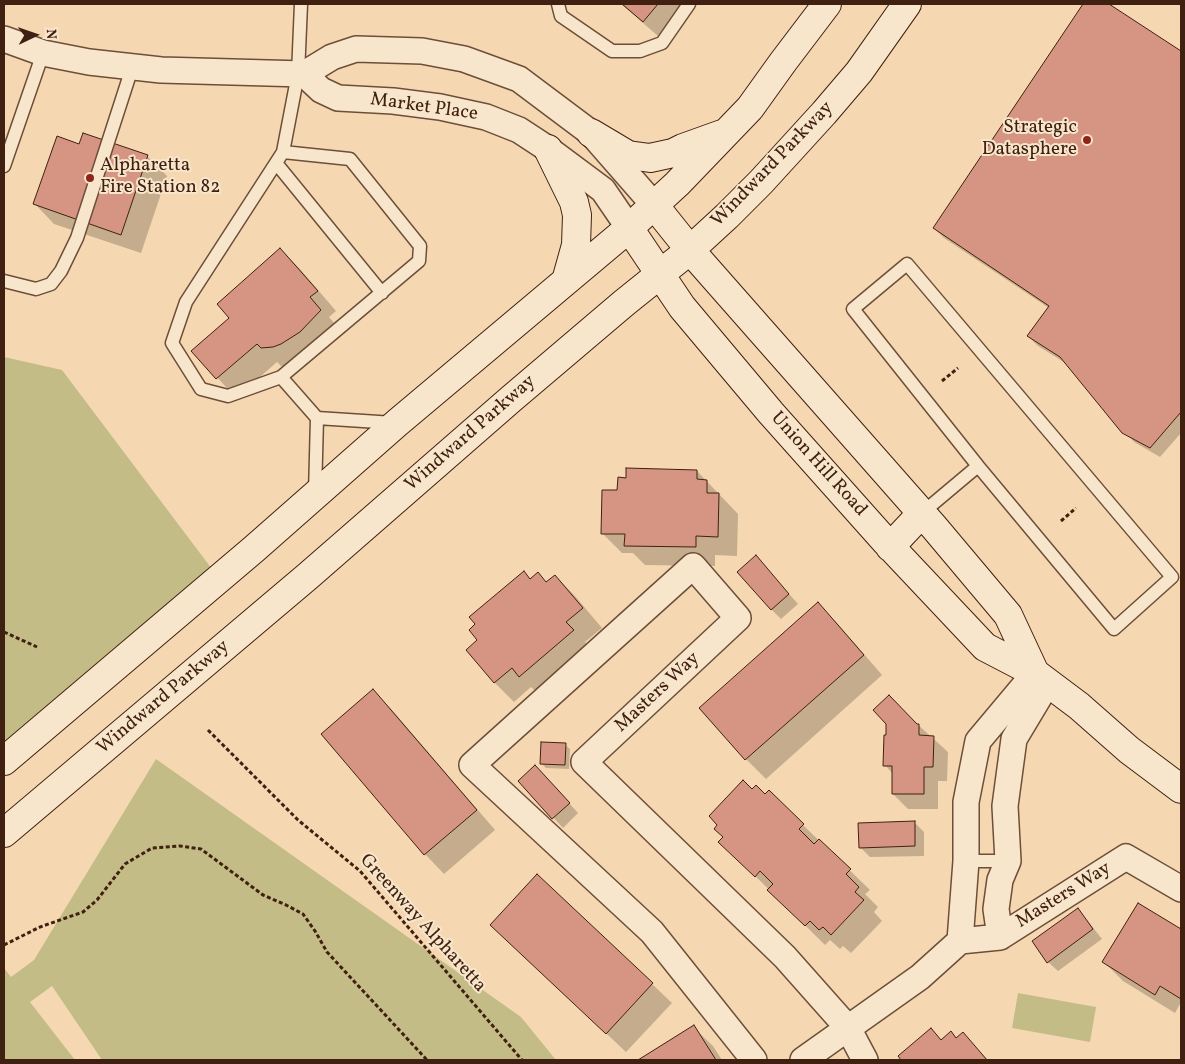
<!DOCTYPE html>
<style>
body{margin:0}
#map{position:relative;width:1185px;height:1064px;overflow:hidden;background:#f5d8b1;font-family:Vollkorn,serif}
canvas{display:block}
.frame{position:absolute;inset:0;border:5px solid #402010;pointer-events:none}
.north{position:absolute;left:10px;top:10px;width:50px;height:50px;-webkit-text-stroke:4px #f8e6cc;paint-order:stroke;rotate:87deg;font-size:14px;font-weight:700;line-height:20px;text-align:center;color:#402010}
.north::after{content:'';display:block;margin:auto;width:18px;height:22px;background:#402010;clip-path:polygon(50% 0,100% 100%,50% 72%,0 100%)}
</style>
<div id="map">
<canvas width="1185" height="1064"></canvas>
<div class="frame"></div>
<div class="north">N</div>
</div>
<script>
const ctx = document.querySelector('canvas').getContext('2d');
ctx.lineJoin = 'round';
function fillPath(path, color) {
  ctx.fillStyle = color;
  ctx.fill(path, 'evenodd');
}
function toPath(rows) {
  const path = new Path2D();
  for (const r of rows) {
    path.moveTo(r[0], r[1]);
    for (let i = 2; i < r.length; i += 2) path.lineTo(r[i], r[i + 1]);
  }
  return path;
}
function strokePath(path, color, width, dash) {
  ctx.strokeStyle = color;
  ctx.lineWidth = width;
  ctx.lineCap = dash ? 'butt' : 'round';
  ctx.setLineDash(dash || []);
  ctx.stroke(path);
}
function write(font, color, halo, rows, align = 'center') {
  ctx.font = font + ' Vollkorn,serif';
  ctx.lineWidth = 4;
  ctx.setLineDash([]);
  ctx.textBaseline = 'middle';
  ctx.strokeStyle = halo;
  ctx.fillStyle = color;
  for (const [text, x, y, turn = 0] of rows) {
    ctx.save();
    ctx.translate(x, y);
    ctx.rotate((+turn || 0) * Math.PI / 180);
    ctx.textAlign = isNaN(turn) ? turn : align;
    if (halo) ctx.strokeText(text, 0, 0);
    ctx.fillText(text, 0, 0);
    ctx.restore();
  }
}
fillPath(toPath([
 [4,357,62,370,218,577,4,752],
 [156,759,521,1017,556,1060,102,1060,52,986,30,1002,75,1060,4,1060,4,968,11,977,34,960],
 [1018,993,1096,1007,1090,1042,1012,1028]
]), '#c4bc87');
fillPath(toPath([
 [621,4,686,4,658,36],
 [1085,4,1106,4,1181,53,1181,433,1160,457,1134,442,1067,364,1038,346,1028,336,1049,308,944,238,934,228],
 [80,146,147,156,167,176,141,253,54,224,35,204],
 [280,249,300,269,336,311,329,317,340,330,293,366,282,367,277,362,236,398,193,351,231,318],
 [697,471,738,514,737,556,715,555,715,566,645,565,633,553,622,553,602,533,618,492],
 [765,567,798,604,781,619,771,609],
 [524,573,531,580,547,583,555,576,575,596,602,628,585,642,592,651,540,695,531,687,514,702,494,682,479,640],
 [818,604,837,623,882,675,766,779,746,759,701,708],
 [373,691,392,710,495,830,444,874,425,854,322,734],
 [904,712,948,752,947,781,938,781,938,809,908,809,893,794,893,774,885,765,887,736],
 [565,745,570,749,569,769,546,768,541,763],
 [545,776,578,813,563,828,520,781],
 [752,791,803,825,870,890,865,894,878,907,874,912,882,921,851,953,843,946,840,949,830,940,825,945,740,861],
 [914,822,924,832,924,856,870,857,860,847],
 [1138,904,1181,931,1181,1005,1180,1004,1175,1013,1123,981,1104,962],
 [1078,910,1087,920,1102,939,1058,971,1048,962],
 [491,925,652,984,672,1003,626,1052],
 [693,1027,713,1046,722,1060,641,1060],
 [931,1030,942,1041,957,1039,963,1034,988,1060,903,1060,899,1056]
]), '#0003');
const building = toPath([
 [622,4,658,4,643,22,622,4],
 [1083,4,1109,4,1181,51,1181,412,1150,448,1122,433,1060,357,1027,336,1049,306,933,228,1083,4],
 [83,133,148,155,121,235,33,204,57,136,79,144,83,133],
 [280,248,318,291,310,297,321,310,300,332,281,344,273,347,261,348,257,344,216,379,191,351,229,318,217,304,280,248],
 [626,468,697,470,697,479,707,480,707,493,719,493,718,537,696,536,696,547,624,546,625,534,601,534,602,490,617,490,618,477,626,478,626,468],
 [756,555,789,594,771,610,737,572,756,555],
 [524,571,530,579,538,572,546,582,555,575,583,608,566,622,574,630,519,677,512,668,494,683,466,650,477,640,469,630,475,624,469,617,524,571],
 [818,602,864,655,745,760,699,708,818,602],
 [373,689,477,810,424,855,321,734,373,689],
 [889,695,917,724,919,724,919,735,934,736,933,767,924,767,924,794,892,794,892,766,883,766,884,735,886,735,886,724,873,710,889,695],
 [541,742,566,743,565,765,540,764,541,742],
 [535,765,570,803,552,819,518,781,535,765],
 [743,780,752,789,756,785,765,794,769,790,804,824,799,829,814,844,819,839,851,869,846,874,859,887,855,892,864,900,831,935,823,927,819,930,810,921,805,926,767,890,773,884,760,871,755,877,718,842,723,837,714,829,717,825,709,816,743,780],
 [915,821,915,846,859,848,858,823,915,821],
 [537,874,653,983,606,1034,490,925,537,874],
 [1138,903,1181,929,1181,999,1160,986,1155,995,1102,962,1138,903],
 [1078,908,1093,929,1047,963,1032,941,1078,908],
 [694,1025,716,1060,638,1060,694,1025],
 [931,1028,941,1040,951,1031,956,1038,963,1032,987,1060,901,1060,898,1056,931,1028]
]);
fillPath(building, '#d69583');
strokePath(building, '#402010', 1);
const lane = toPath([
 [558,4,561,16,612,51,640,51,662,43,689,4],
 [283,152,350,159,420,246,419,261,281,377,228,396,201,389,172,343,186,302,283,152,298,74,301,4],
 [276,163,382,293],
 [4,166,43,53],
 [907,264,1172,577,1114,629,978,466,853,309,907,264],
 [4,281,36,289,51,284,61,271,77,238,132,68],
 [281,377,317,418,315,494],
 [317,418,394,423],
 [922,513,978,466],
 [966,861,1008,861]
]);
const street = toPath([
 [4,39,43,53,89,62,161,70,304,74,332,57,356,49,422,51,464,59,519,79,591,133,654,205],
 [304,74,321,90,338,98,393,101,440,107,486,117,519,130,548,149,603,190,629,228],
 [1000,937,996,909,1000,880,1008,861,1005,806,1014,739,1047,684],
 [960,941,966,861,966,802,978,741,1035,673],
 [754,1060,652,932,472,765,693,566,738,618,584,762,785,957,848,1028,865,1060],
 [803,1060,920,977,960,941,1000,937,1126,857,1181,889]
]);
const secondary = toPath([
 [591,133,628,155,650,158,673,153,683,148,722,134],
 [548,149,574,202,577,215,576,245,566,281],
 [654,205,690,250,934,527,1008,615,1035,673],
 [629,228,682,307,771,413,886,542,985,647,1035,673,1079,706,1129,750,1181,789],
 [890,547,922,513],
 [4,761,254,549,397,423,629,228,677,184,750,108,783,62,827,4],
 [4,833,308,576,511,399,624,303,690,250,727,216,761,182,824,113,859,72,907,4]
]);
strokePath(lane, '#6d4e38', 15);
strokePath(street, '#6d4e38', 28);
strokePath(secondary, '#402010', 30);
strokePath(toPath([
 [942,381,958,368],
 [1061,521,1076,508],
 [4,632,37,647],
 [208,730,298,820,360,871,522,1060],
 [4,945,40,927,83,912,97,900,125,864,152,848,180,846,201,849,263,895,286,905,303,914,315,931,327,952,427,1060]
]), '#402010', 3, [4, 2.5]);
strokePath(lane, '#f8e6cc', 12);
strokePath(street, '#f8e6cc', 25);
strokePath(secondary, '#f8e6cc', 28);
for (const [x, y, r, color] of [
 [1087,140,5,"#8f2418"],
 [90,178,5,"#8f2418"]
]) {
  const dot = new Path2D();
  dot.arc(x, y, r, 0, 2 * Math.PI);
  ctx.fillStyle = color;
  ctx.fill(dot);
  strokePath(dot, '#f8e6cc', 2);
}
write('19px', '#402010', '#f8e6cc', [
 ["Market Place",424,108,8],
 ["Windward Parkway",773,165,-46],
 ["Windward Parkway",471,434,-41],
 ["Union Hill Road",818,465,48],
 ["Masters Way",658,693,-43],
 ["Windward Parkway",164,698,-40],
 ["Masters Way",1064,896,-32],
 ["Greenway Alpharetta",422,924,48]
]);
write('19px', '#402010', '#f8e6cc', [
 ["Strategic",1077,129],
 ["Datasphere",1077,151],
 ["Alpharetta",100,167,"left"],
 ["Fire Station 82",100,189,"left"]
], 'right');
</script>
